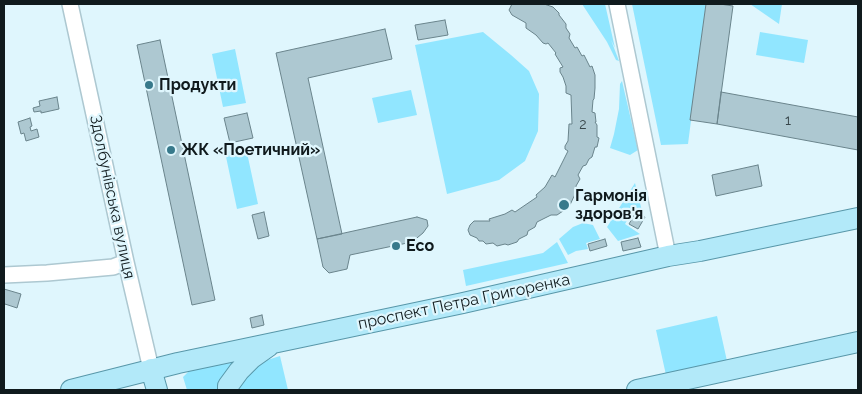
<!DOCTYPE html>
<meta charset="utf-8">
<style>
body{margin:0}
#map{position:relative;width:862px;height:394px;overflow:hidden;background:#dff6fd;font-family:Raleway,sans-serif}
canvas{display:block}
.frame{position:absolute;inset:0;border:5px solid #101a1d;pointer-events:none}
</style>
<div id="map">
<canvas width="862" height="394"></canvas>
<div class="frame"></div>
</div>
<script>
const ctx = document.querySelector('canvas').getContext('2d');
ctx.lineJoin = 'round';
function fillPath(path, color) {
  ctx.fillStyle = color;
  ctx.fill(path, 'evenodd');
}
function toPath(rows) {
  const path = new Path2D();
  for (const r of rows) {
    path.moveTo(r[0], r[1]);
    for (let i = 2; i < r.length; i += 2) path.lineTo(r[i], r[i + 1]);
  }
  return path;
}
function strokePath(path, color, width, dash) {
  ctx.strokeStyle = color;
  ctx.lineWidth = width;
  ctx.lineCap = dash ? 'butt' : 'round';
  ctx.setLineDash(dash || []);
  ctx.stroke(path);
}
function write(font, color, halo, rows, align = 'center') {
  ctx.font = font + ' Raleway,sans-serif';
  ctx.lineWidth = 4.5;
  ctx.setLineDash([]);
  ctx.textBaseline = 'middle';
  ctx.strokeStyle = halo;
  ctx.fillStyle = color;
  for (const [text, x, y, turn = 0] of rows) {
    ctx.save();
    ctx.translate(x, y);
    ctx.rotate((+turn || 0) * Math.PI / 180);
    ctx.textAlign = isNaN(turn) ? turn : align;
    if (halo) ctx.strokeText(text, 0, 0);
    ctx.fillText(text, 0, 0);
    ctx.restore();
  }
}
fillPath(toPath([
 [582,4,605,4,615,48,611,40,619,61,616,60,607,42],
 [632,4,706,4,688,144,661,145],
 [750,4,782,4,779,24],
 [483,32,511,55,529,71,539,94,538,131,525,161,499,180,447,194,415,45],
 [760,32,808,40,804,63,756,55],
 [235,49,246,103,223,107,212,54],
 [622,81,638,150,630,155,610,148,614,134,619,109,620,84],
 [411,90,417,115,378,123,372,98],
 [246,148,258,204,237,209,225,152],
 [635,183,642,211,635,207,625,224,640,234,618,241,607,227],
 [583,223,593,225,600,239,586,243,588,249,576,251,568,255,559,239,573,227],
 [557,242,568,263,466,286,463,270,543,253],
 [717,316,727,361,666,375,656,330],
 [280,356,288,390,239,390,240,385,249,372,264,361],
 [236,362,220,390,187,390,183,377,190,370]
]), '#91e6ff');
const building = toPath([
 [512,4,544,4,553,7,559,13,559,15,566,24,566,28,570,34,569,38,575,48,577,47,582,56,584,55,590,67,592,66,595,75,595,88,594,99,593,100,592,112,595,113,596,122,595,122,597,125,597,137,599,138,597,147,595,147,592,157,589,159,586,165,583,166,578,175,580,179,576,186,577,190,569,207,557,215,551,215,537,222,535,227,528,231,527,235,519,239,517,242,508,245,505,244,497,246,493,243,486,244,483,241,479,241,477,238,470,235,468,230,470,225,474,221,490,221,489,219,505,214,512,210,515,212,537,197,536,195,545,187,552,175,555,177,568,151,565,149,565,146,568,141,569,124,572,124,571,95,566,93,566,86,563,77,560,72,560,68,563,67,555,54,556,53,548,43,546,44,543,43,536,35,526,28,526,23,512,15,509,10,512,4],
 [706,4,720,4,733,6,717,124,690,120,706,4],
 [445,20,448,35,418,40,415,25,445,20],
 [385,29,392,59,308,78,342,234,317,239,276,53,385,29],
 [160,40,215,300,192,305,137,45,160,40],
 [721,92,858,117,858,150,717,124,721,92],
 [57,97,59,109,41,113,41,111,34,112,33,108,40,106,39,101,57,97],
 [247,113,253,138,230,143,224,118,247,113],
 [30,118,32,126,30,127,31,131,37,129,39,137,26,141,24,133,21,134,18,122,30,118],
 [758,165,762,186,716,196,712,175,758,165],
 [264,212,269,236,258,239,252,215,264,212],
 [636,212,645,217,638,229,629,224,636,212],
 [417,217,427,220,428,226,423,233,412,242,350,255,347,269,329,273,323,267,317,239,417,217],
 [638,238,641,247,623,251,621,242,638,238],
 [605,239,607,246,590,251,588,244,605,239],
 [4,289,21,294,17,308,5,304,4,307,4,289],
 [262,315,264,325,252,328,250,318,262,315]
]);
fillPath(building, '#adc8d1');
strokePath(building, '#6a848c', 1);
const minor = toPath([
 [70,4,126,262,151,369],
 [617,4,668,256],
 [4,275,47,273,113,267,126,262]
]);
const major = toPath([
 [151,369,157,390],
 [71,390,178,363,463,303,668,256,700,251,858,218],
 [228,390,228,386,239,371,252,358,269,346],
 [637,390,858,342]
]);
strokePath(minor, '#adc8d1', 18);
strokePath(major, '#5897a9', 22);
strokePath(minor, '#fff', 15);
strokePath(major, '#b2e9f9', 20);
for (const [x, y, r, color] of [
 [149,85,5,"#37798b"],
 [171,150,5,"#37798b"],
 [564,205,6,"#37798b"],
 [396,246,5,"#37798b"]
]) {
  const dot = new Path2D();
  dot.arc(x, y, r, 0, 2 * Math.PI);
  ctx.fillStyle = color;
  ctx.fill(dot);
  strokePath(dot, '#dff6fd', 2);
}
write('14px', '#37464a', null, [
 ["1",788,121],
 ["2",583,125]
]);
write('bold 16px', '#101a1d', '#dff6fd', [
 ["Продукти",159,85],
 ["ЖК «Поетичний»",181,150],
 ["Гармонія",575,196],
 ["здоров'я",575,214],
 ["Eco",406,246]
], 'left');
write('16px', '#101a1d', '#dff6fd', [
 ["Здолбунівська вулиця",112,197,78],
 ["проспект Петра Григоренка",464,302,-12]
]);
</script>
